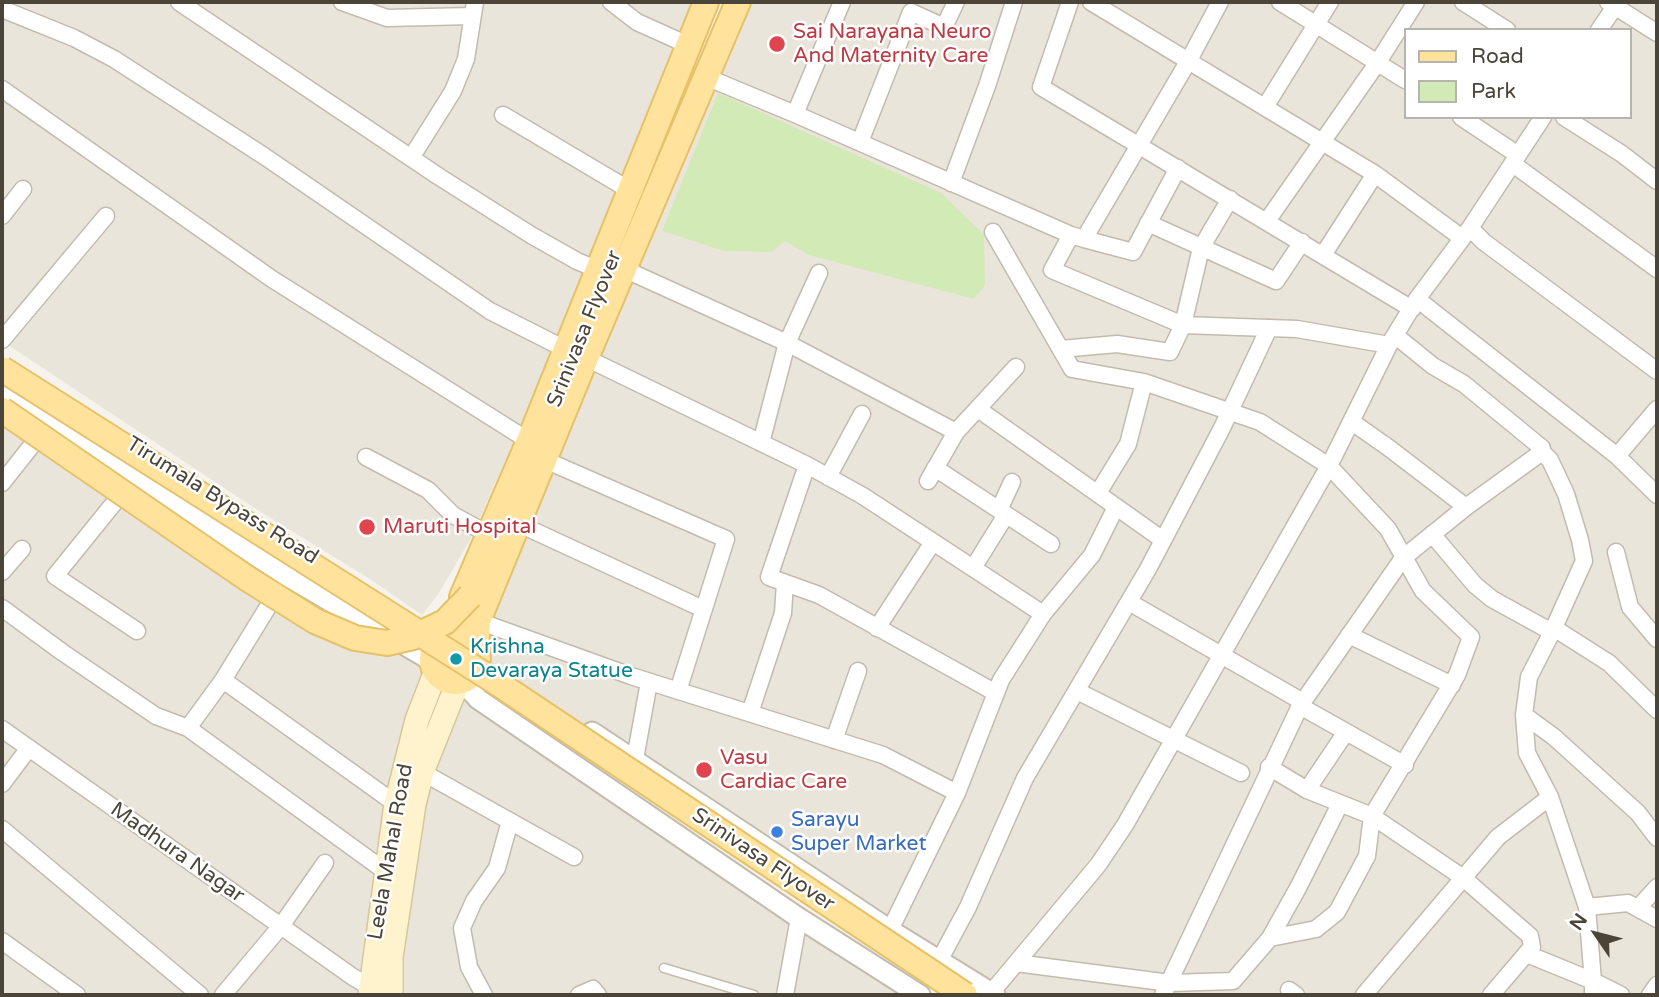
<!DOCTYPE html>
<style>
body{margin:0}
#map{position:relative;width:1659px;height:997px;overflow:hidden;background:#f6f3ec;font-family:"Varela Round",sans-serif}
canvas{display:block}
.frame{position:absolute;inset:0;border:4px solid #4b4439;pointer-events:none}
.legend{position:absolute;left:1404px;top:28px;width:228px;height:91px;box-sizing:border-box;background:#fff;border:2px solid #b7b4b0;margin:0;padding:9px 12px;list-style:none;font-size:21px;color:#4b4439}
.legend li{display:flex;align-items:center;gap:14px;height:35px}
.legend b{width:35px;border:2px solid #b7b4b0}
.north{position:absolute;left:1561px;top:899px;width:70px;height:70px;-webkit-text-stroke:5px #fff;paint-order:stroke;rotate:305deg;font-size:19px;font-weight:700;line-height:28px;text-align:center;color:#4b4439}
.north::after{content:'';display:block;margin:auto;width:24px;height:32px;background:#4b4439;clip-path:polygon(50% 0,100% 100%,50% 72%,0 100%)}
</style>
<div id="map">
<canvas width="1659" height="997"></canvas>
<div class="frame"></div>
<ul class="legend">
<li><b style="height:9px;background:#ffe39c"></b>Road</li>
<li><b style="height:19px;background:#d2eab5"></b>Park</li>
</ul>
<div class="north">N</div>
</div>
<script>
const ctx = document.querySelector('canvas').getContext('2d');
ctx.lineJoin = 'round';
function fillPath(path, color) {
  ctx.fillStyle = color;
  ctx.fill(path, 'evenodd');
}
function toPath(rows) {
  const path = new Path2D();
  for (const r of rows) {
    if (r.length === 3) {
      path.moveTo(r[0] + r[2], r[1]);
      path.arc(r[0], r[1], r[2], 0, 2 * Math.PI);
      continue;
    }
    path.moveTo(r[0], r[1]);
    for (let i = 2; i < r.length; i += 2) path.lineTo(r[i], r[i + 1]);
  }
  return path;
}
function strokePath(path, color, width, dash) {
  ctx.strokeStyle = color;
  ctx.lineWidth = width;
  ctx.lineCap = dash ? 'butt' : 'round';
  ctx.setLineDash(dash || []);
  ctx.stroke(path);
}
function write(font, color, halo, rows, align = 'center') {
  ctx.font = font + ' "Varela Round",sans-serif';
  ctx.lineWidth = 5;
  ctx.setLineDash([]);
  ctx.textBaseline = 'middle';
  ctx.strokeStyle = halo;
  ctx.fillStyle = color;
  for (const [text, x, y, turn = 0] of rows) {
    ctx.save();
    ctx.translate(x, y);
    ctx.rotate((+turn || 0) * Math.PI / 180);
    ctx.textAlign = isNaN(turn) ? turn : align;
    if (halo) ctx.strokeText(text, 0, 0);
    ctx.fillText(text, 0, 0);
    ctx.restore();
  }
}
fillPath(toPath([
 [2,2,701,2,626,188,470,540,439,593,422,615,370,579,259,511,2,341],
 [739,2,1657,2,1657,995,1000,995,572,719,448,633,476,616],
 [1405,30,1629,30,1629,117,1405,117],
 [2,409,291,601,396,651,921,995,2,995]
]), '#eae5da');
fillPath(toPath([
 [718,93,941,193,984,235,985,285,974,299,809,255,785,241,771,252,724,251,662,231]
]), '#d2eab5');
const service = toPath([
 [664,968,754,995]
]);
const minor = toPath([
 [179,2,438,176,531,235,577,261,598,270],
 [342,2,387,18,472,16],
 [611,2,637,22,688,45],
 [1070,2,1041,87,1412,309],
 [1091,2,1375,174],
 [1280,2,1405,80],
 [1463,2,1507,30],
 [1608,2,1657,33],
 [2,9,74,38,114,59,264,156,490,311,565,349],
 [1599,30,1618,2],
 [706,77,795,114,1071,235,1084,239,1189,60,1220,2],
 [2,89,272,279,529,441],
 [1265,107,1330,2],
 [795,114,842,2],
 [503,115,631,191],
 [1461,117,1518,155],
 [1564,117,1622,154,1657,181],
 [860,142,911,12,944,27,956,2],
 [411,158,453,91,466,59,475,2],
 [1513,164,1657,269],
 [951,183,987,86,1014,2],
 [2,216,23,189],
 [1267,221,1378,62,1416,2],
 [1148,223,1276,281,1302,242],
 [1470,228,1484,242,1657,371],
 [993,232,1072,369,1144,382,1260,422,1329,466,1388,529,1423,591,1471,637,1457,675,1372,816,1367,856,1337,912,1316,929,1270,938],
 [1071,235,1052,270,1183,325,1297,329,1389,345],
 [1084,239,1133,252,1178,168],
 [1323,255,1375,174,1462,238],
 [624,269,787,343,956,432],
 [1417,299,1617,456,1657,495],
 [2,340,106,216],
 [1061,349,1117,344,1170,352,1183,325,1201,248,1230,199],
 [586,358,807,465,863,496,1043,614],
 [978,409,1163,540],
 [1352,422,1389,448,1466,507],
 [761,443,787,343,819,273],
 [1542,452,1550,460,1566,494,1580,540,1584,561,1552,632,1529,677,1524,715,1527,753,1550,797,1587,907,1628,903,1657,919],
 [1617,456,1657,409],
 [366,457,428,490,453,515,488,534],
 [545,460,726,539,678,691],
 [807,465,769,577,819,595,996,693],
 [935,468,1051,544],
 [828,477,862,414],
 [928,481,956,432,1016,367],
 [2,483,44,430],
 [127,487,55,576,137,631],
 [1098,493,1128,444,1144,382],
 [999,510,1012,482],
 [519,524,703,609],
 [1432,534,1475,585,1492,599,1552,632],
 [1616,552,1630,607,1657,639],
 [973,568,1006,515],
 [2,572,22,549],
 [1129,602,1303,702],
 [2,608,62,652,156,716,188,728,385,871],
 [478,621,631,676,883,755,957,793],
 [877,628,933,542],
 [1554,628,1609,663,1657,710],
 [1349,635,1452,685],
 [223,680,396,804],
 [1077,691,1241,773],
 [1300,706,1405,765],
 [750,713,783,613,785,583],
 [1524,715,1554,737,1638,813,1657,838],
 [188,728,223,680,287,576],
 [2,729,353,977,370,987,380,986],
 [834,740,858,671],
 [635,759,649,682],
 [1269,767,1307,790,1372,816,1462,877,1530,936,1532,947,1491,995],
 [422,772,574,857],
 [2,784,29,748],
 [1307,790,1346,732],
 [2,829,200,995],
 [1587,907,1593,981,1621,995],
 [1638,908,1657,887],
 [890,930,957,793,1001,680,1043,614,1092,555,1116,507],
 [2,941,77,995],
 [1527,954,1593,981,1593,995],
 [939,961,968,907,1025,778,1148,569,1222,428,1269,328],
 [1016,963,1170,983,1233,981,1270,938,1299,886,1340,804],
 [1289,990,1296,995],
 [991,993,1098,865,1125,825,1329,466,1389,345,1417,299,1470,228,1543,117],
 [223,995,281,926,325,863],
 [484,995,469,967,462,928,474,901,497,868,510,821],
 [579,995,593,989,598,995],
 [785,995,799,918],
 [1163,995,1300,706,1403,558,1466,507,1542,452,1542,448,1464,384,1433,366,1396,336],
 [1364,995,1498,837,1550,797],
 [1650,995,1657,985]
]);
const tertiary = toPath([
 [2,391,287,576,432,661],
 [462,681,478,699,799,918,920,995],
 [592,732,890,930,995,995]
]);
const secondary = toPath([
 [370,995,396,804,417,720,436,671],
 [391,995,391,957,414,804,422,772,458,682]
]);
const primary = toPath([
 [461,614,462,597,529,441,706,2],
 [455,659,23],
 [476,648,478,621,586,358,738,2]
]);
strokePath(service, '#c2bbae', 11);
strokePath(minor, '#c2bbae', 19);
strokePath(tertiary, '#c2bbae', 23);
strokePath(secondary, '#d6c79b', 26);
strokePath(primary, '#e6c16a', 28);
strokePath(service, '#fff', 8);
strokePath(minor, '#fff', 16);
strokePath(tertiary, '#fff', 19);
strokePath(secondary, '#fff3cd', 23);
strokePath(primary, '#ffe39c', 24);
const primaryBridge = toPath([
 [2,369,493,680,965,995],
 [2,410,248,579,315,621,355,638,387,643,413,637,445,622,470,596]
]);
strokePath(primaryBridge, '#e6c16a', 28, []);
strokePath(primaryBridge, '#ffe39c', 24);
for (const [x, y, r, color] of [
 [777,44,9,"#e0444e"],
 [367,527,9,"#e0444e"],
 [456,659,7,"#0f9aa8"],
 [704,770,9,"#e0444e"],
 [777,832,7,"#3f7fe0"]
]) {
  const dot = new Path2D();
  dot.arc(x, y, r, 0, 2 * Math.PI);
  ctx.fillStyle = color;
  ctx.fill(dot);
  strokePath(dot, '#fff', 2.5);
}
write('21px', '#be3a42', '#fff', [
 ["Sai Narayana Neuro",793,32],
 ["And Maternity Care",793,56],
 ["Maruti Hospital",383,527],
 ["Vasu",720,758],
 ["Cardiac Care",720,782]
], 'left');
write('21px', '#4b4439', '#fff', [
 ["Srinivasa Flyover",585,329,-68],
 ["Tirumala Bypass Road",222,501,32],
 ["Leela Mahal Road",391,852,-80],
 ["Madhura Nagar",177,853,35],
 ["Srinivasa Flyover",763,860,34]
]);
write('21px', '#0d838f', '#fff', [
 ["Krishna",470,647],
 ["Devaraya Statue",470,671]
], 'left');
write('21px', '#366cbe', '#fff', [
 ["Sarayu",791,820],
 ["Super Market",791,844]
], 'left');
</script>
